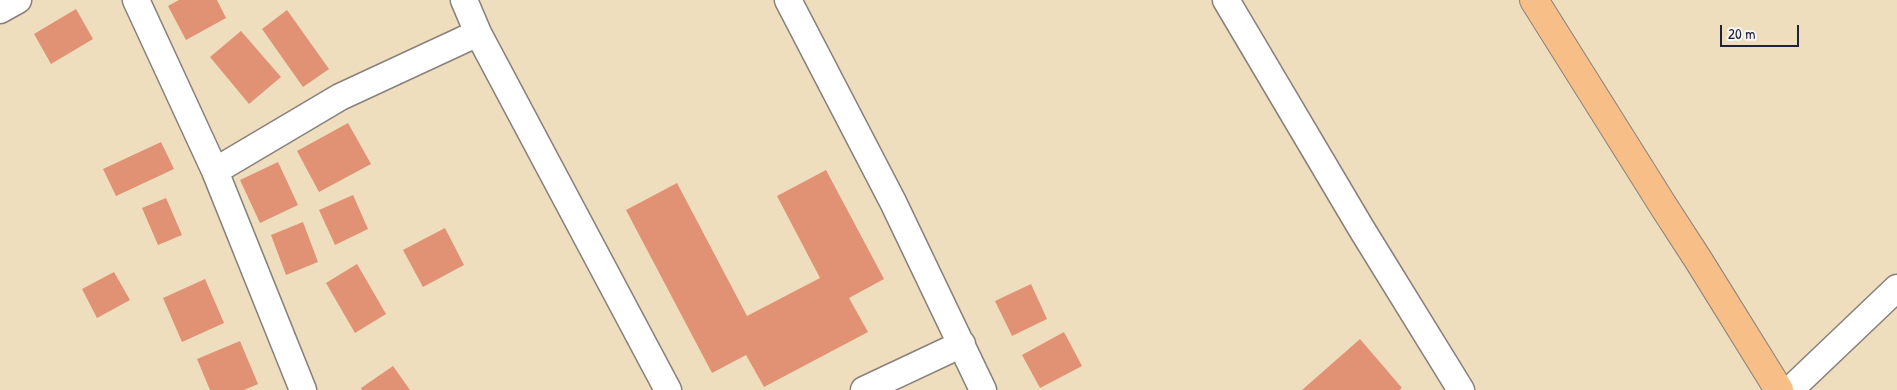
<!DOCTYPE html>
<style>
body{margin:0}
#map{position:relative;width:1897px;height:390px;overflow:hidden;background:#efdebd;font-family:"Patrick Hand",sans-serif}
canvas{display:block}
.scale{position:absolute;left:1720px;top:25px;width:79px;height:22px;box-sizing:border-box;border:2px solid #22223b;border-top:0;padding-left:6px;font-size:15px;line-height:18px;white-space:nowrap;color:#22223b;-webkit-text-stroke:4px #f6f6f2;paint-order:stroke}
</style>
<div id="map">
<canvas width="1897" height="390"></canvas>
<div class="scale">20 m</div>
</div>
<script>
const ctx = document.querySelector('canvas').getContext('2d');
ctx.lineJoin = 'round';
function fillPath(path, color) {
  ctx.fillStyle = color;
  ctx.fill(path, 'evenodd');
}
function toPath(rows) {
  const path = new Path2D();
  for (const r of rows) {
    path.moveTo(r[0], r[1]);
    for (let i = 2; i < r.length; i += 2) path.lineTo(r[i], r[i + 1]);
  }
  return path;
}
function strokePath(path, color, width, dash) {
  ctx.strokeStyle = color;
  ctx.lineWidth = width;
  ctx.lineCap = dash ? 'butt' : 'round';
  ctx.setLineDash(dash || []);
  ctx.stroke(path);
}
fillPath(toPath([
 [179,0,217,0,226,18,186,40,168,6],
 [76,9,93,39,51,64,34,34],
 [287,10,329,69,303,87,262,29],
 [241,31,281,77,249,104,210,57],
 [348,123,371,164,319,192,297,151],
 [161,142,174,169,116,196,103,169],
 [278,162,298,205,260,223,240,180],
 [826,170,884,279,849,298,868,332,764,387,746,355,712,373,626,210,677,183,747,316,820,278,777,196],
 [353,195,368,229,335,245,319,210],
 [166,198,182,235,158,245,142,208],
 [303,222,318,262,286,275,271,235],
 [445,228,464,265,423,287,403,250],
 [357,264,386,314,355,333,326,283],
 [114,272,130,300,97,318,82,289],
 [205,279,224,323,182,342,163,298],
 [1031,284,1047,319,1012,336,995,301],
 [1064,332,1082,366,1040,388,1022,355],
 [1360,339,1402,388,1399,390,1302,390],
 [240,341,258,384,244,390,210,390,197,359],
 [393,366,410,390,362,390,361,388]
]), '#e19174');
const minor = toPath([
 [136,0,215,171,303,390],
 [464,0,478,33,668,390],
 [788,0,893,202,983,390],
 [1226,0,1361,228,1461,390],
 [0,10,18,0],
 [215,171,340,97,478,33],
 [864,390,962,344],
 [1790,390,1897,288]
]);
const major = toPath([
 [1534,0,1664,207,1699,261,1779,390]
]);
strokePath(minor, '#88807c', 29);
strokePath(major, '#88807c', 30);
strokePath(minor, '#fff', 26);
strokePath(major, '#f7be88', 28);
</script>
